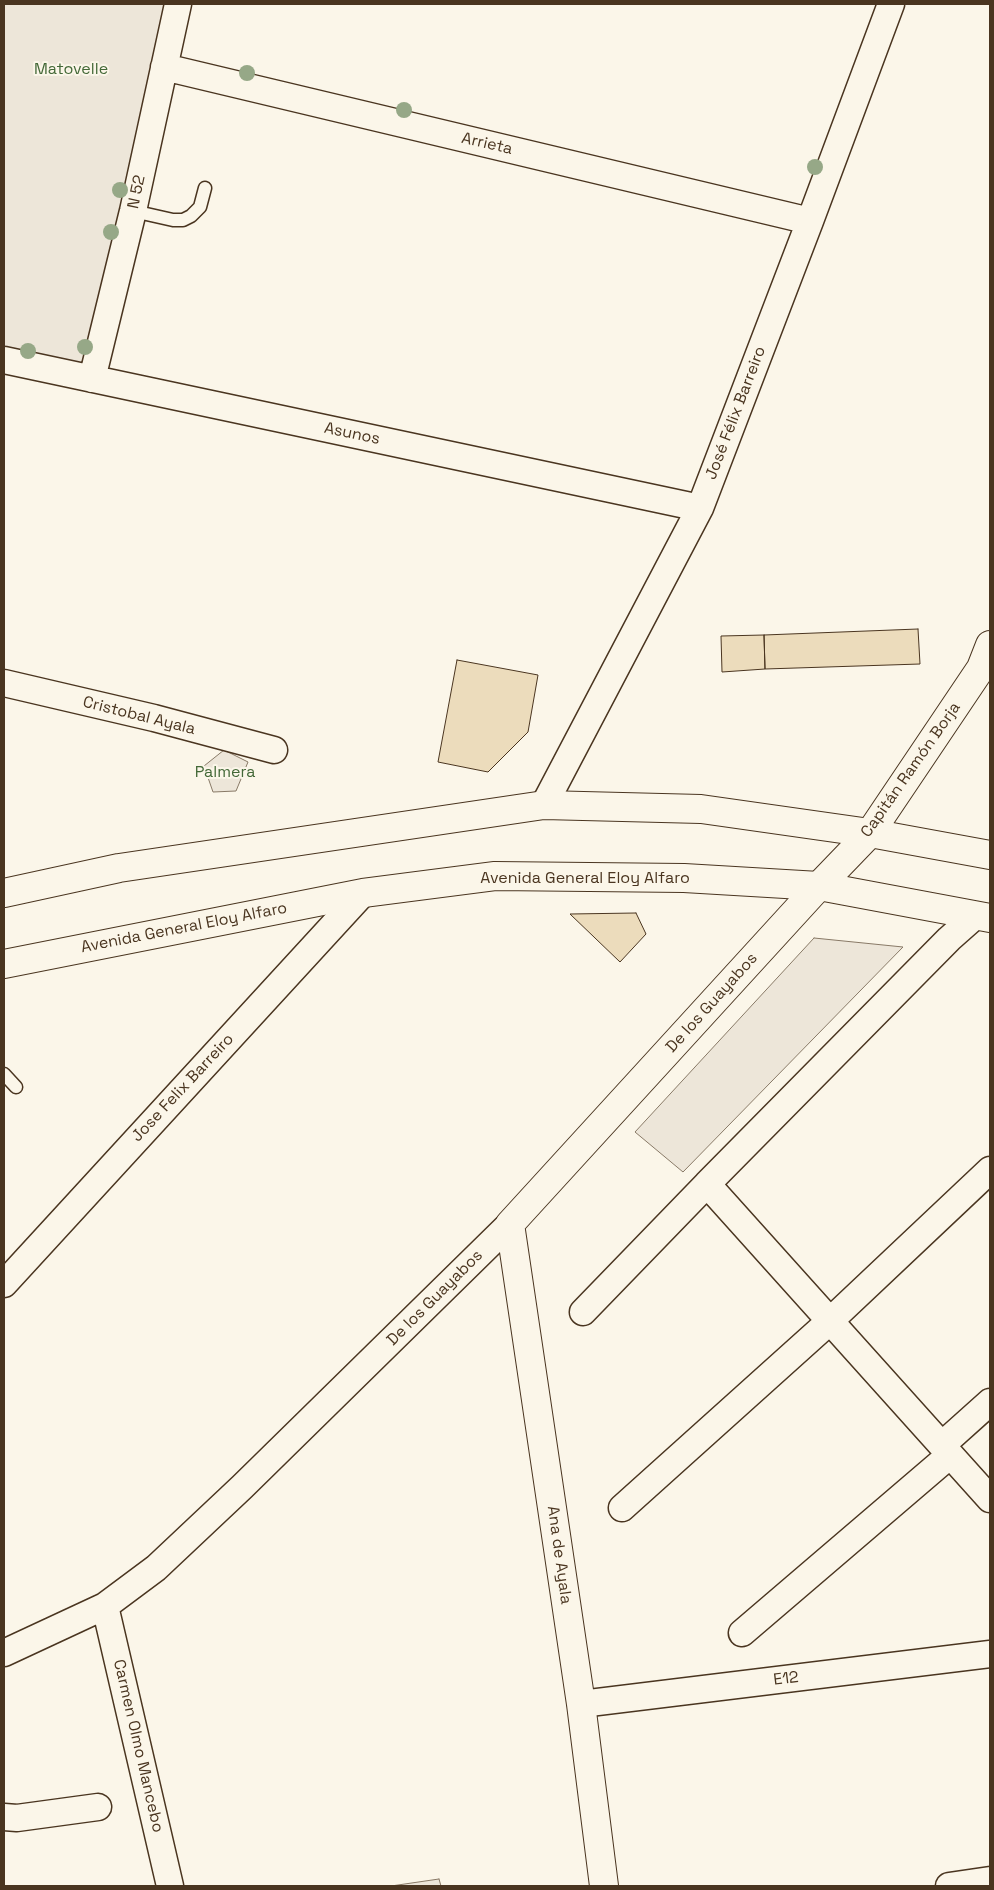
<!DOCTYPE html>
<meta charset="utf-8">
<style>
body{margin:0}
#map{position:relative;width:994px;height:1890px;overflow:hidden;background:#fbf6e9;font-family:"Space Grotesk",sans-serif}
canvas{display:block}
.frame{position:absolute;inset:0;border:5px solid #4a3520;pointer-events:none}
</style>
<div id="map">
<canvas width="994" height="1890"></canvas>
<div class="frame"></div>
</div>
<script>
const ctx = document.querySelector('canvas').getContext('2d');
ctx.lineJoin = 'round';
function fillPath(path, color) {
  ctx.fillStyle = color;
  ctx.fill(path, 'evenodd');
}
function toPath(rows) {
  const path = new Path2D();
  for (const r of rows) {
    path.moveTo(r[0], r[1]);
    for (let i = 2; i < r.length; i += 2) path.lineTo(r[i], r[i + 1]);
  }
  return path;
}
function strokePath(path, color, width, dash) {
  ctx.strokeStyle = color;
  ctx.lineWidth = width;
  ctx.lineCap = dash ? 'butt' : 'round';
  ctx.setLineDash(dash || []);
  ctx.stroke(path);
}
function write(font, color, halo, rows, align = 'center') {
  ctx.font = font + ' "Space Grotesk",sans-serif';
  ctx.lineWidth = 4;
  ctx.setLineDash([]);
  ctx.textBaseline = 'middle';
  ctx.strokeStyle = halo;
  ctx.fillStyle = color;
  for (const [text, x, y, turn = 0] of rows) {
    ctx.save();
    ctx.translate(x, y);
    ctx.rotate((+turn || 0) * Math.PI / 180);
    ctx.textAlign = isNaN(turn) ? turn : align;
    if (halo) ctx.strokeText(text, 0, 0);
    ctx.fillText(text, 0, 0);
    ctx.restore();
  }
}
const green = toPath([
 [4,4,175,4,87,374,4,355,4,4],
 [224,750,248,762,236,791,213,792,204,766,224,750],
 [814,938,903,947,683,1172,635,1132,814,938],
 [439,1879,441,1886,391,1886,439,1879]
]);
fillPath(green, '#ede6d9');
strokePath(green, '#887966', 1);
const building = toPath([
 [918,629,920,664,765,669,764,635,918,629],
 [764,635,765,669,722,672,721,636,764,635],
 [457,660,538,675,528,732,488,772,438,762,457,660],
 [636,913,646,934,620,962,570,914,636,913]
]);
fillPath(building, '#ecdcbc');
strokePath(building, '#4a3520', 1);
const service = toPath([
 [133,211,173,220,183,220,191,216,200,207,205,188],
 [4,1074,16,1087]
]);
const minor = toPath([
 [164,67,810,221],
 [4,360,700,508],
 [92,379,133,211,178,4],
 [4,683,154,718,274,750],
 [544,805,700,508,810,221,891,4],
 [975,916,949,939,707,1184,990,1499],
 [4,1284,363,893],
 [583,1312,707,1184],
 [942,1445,990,1402],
 [622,1508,830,1321,990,1170],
 [105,1606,170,1886],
 [742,1633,950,1455],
 [4,1653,105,1606,156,1568,242,1487,510,1224],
 [581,1704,990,1654],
 [4,1817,17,1818,98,1807],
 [949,1886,990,1880]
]);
const tertiary = toPath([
 [604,1886,581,1704,510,1224,819,886,870,833,981,668,990,645]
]);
const primary = toPath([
 [4,893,119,868,544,805,701,809,870,833,990,855],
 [4,964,363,893,495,876,684,878,819,886,990,918]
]);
strokePath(service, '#4a3520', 15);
strokePath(minor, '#4a3520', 29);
strokePath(tertiary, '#4a3520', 30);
strokePath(primary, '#4a3520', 30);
strokePath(service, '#fbf6e9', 12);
strokePath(minor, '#fbf6e9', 26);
strokePath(tertiary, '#fbf6e9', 28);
strokePath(primary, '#fbf6e9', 28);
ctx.fillStyle = '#96a887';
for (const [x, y] of [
 [247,73],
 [404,110],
 [815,167],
 [120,190],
 [111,232],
 [85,347],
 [28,351]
]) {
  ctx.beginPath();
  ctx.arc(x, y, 8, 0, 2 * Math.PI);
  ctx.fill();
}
write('16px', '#436837', '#fbf6e9', [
 ["Matovelle",71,70],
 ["Palmera",225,773]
]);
write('16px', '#4a3520', '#fbf6e9', [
 ["Arrieta",487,144,13],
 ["N 52",137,192,-78],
 ["José Félix Barreiro",736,413,-69],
 ["Asunos",352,434,12],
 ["Cristobal Ayala",139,716,14],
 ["Capitán Ramón Borja",911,770,-55],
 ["Avenida General Eloy Alfaro",585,879],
 ["Avenida General Eloy Alfaro",184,928,-11],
 ["De los Guayabos",712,1003,-48],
 ["Jose Felix Barreiro",183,1088,-47],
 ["De los Guayabos",435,1298,-45],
 ["Ana de Ayala",559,1555,82],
 ["E12",786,1679,-7],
 ["Carmen Olmo Mancebo",138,1746,77]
]);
</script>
